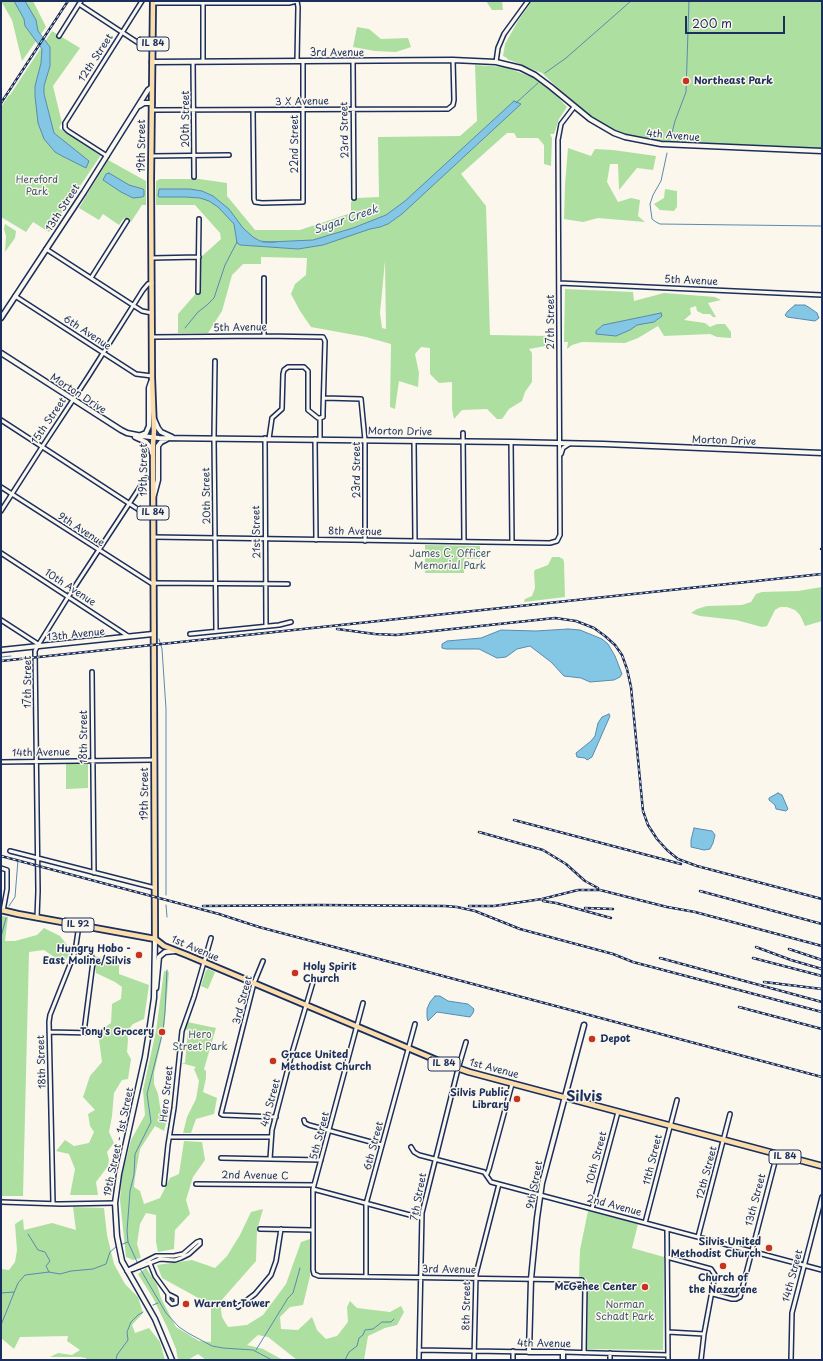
<!DOCTYPE html>
<style>
body{margin:0}
#map{position:relative;width:823px;height:1361px;overflow:hidden;background:#fbf7ec;font-family:"Playpen Sans",sans-serif}
canvas{display:block}
.frame{position:absolute;inset:0;border:2px solid #1b2f5e;pointer-events:none}
.scale{position:absolute;left:685px;top:16px;width:100px;height:18px;box-sizing:border-box;border:2px solid #1b2f5e;border-top:0;padding-left:5px;font-size:12px;line-height:14px;white-space:nowrap;color:#1b2f5e;-webkit-text-stroke:3px #fbf7ec;paint-order:stroke}
</style>
<div id="map">
<canvas width="823" height="1361"></canvas>
<div class="frame"></div>
<div class="scale">200 m</div>
</div>
<script>
const ctx = document.querySelector('canvas').getContext('2d');
ctx.lineJoin = 'round';
function fillPath(path, color) {
  ctx.fillStyle = color;
  ctx.fill(path, 'evenodd');
}
function toPath(rows) {
  const path = new Path2D();
  for (const r of rows) {
    path.moveTo(r[0], r[1]);
    for (let i = 2; i < r.length; i += 2) path.lineTo(r[i], r[i + 1]);
  }
  return path;
}
function strokePath(path, color, width, dash) {
  ctx.strokeStyle = color;
  ctx.lineWidth = width;
  ctx.lineCap = dash ? 'butt' : 'round';
  ctx.setLineDash(dash || []);
  ctx.stroke(path);
}
function write(font, color, halo, rows, align = 'center') {
  ctx.font = font + ' "Playpen Sans",sans-serif';
  ctx.lineWidth = 3;
  ctx.setLineDash([]);
  ctx.textBaseline = 'middle';
  ctx.strokeStyle = halo;
  ctx.fillStyle = color;
  for (const [text, x, y, turn = 0] of rows) {
    ctx.save();
    ctx.translate(x, y);
    ctx.rotate((+turn || 0) * Math.PI / 180);
    ctx.textAlign = isNaN(turn) ? turn : align;
    if (halo) ctx.strokeText(text, 0, 0);
    ctx.fillText(text, 0, 0);
    ctx.restore();
  }
}
fillPath(toPath([
 [1,1,33,1,46,27,22,61,12,20],
 [486,1,502,1,503,10,492,10],
 [532,1,822,1,822,149,658,142,633,137,603,125,579,108,542,73,507,59,507,58,503,56,505,44,518,21],
 [357,27,369,29,381,39,408,38,411,47,396,52,375,51,353,47],
 [52,31,80,48,53,86,62,123,59,128,101,155,49,232,33,222,26,232,1,217,1,107,9,95,10,95],
 [475,65,505,67,534,78,550,89,567,107,559,119,554,134,550,134,552,138,551,166,544,164,544,145,538,138,517,138,514,133,507,133,461,174,486,206,490,335,550,336,551,345,529,349,532,353,532,382,525,392,522,401,509,409,502,419,497,419,487,409,462,410,454,419,452,409,452,382,439,383,430,374,430,348,421,347,415,354,419,373,418,387,399,381,395,409,390,407,391,344,366,337,311,327,300,311,291,294,295,284,306,275,307,258,261,257,261,264,243,264,232,275,222,311,208,333,178,333,178,314,199,290,200,258,221,239,220,233,195,205,156,205,156,181,160,179,199,179,227,183,227,196,255,230,300,230,351,213,351,202,357,198,379,197,378,137,460,136,477,121],
 [385,261,386,329,382,328,380,313],
 [568,148,591,156,595,149,613,150,656,156,653,170,637,168,619,190,618,164,610,164,607,182,618,202,631,198,640,200,638,216,645,222,598,218,583,222,564,219,565,185],
 [108,160,146,181,146,205,142,205,131,222,124,218,119,225,103,214,99,220,79,208],
 [665,189,677,191,677,207,674,211,660,210,654,204,664,198],
 [5,224,16,231,15,238,5,252,6,236,4,229],
 [565,289,633,292,634,301,664,293,715,297,721,300,708,303,716,317,713,317,710,314,703,314,697,311,696,306,690,308,691,314,684,320,705,323,710,327,717,324,725,324,731,332,731,338,717,337,710,334,664,336,658,326,638,338,625,343,582,342,572,345,567,349,568,342,564,342],
 [425,545,480,546,480,559,464,559,464,573,425,573],
 [552,557,559,557,563,559,564,562,565,597,524,602,525,599,532,596,535,588,534,572,535,570,548,565],
 [822,587,822,621,805,626,800,615,795,610,787,607,780,607,775,610,767,626,762,627,736,620,700,616,691,613,697,609,707,606,742,605,751,602,756,594,762,592,798,591],
 [66,764,88,764,88,788,66,789],
 [1,916,8,917,5,941,15,941,37,935,44,928,60,936,71,950,64,964,44,950,29,952,23,1196,1,1196],
 [94,956,119,962,119,974,149,985,144,1019,133,1024,127,1031,128,1040,127,1052,131,1059,128,1079,122,1080,114,1093,112,1116,109,1132,114,1143,107,1152,109,1160,108,1166,96,1182,98,1195,70,1195,75,1169,69,1154,56,1151,65,1140,74,1146,89,1143,94,1132,90,1126,88,1114,95,1110,83,1097,90,1076,102,1062,98,1032,111,1023,112,1004,121,999,122,987,115,982,96,973],
 [208,969,215,972,208,989,201,986,206,970],
 [164,971,169,972,164,1029,154,1073,154,1084,158,1094,161,1113,167,1119,164,1131,155,1126,140,1149,135,1177,134,1187,140,1191,144,1204,160,1198,170,1178,179,1174,184,1141,202,1142,205,1160,193,1177,186,1200,190,1214,175,1230,174,1249,158,1252,156,1242,156,1215,146,1213,140,1224,137,1244,141,1258,133,1260,126,1257,120,1200,122,1175,131,1140,145,1115,143,1090,156,1031],
 [187,1022,216,1028,204,1069,206,1071,206,1078,203,1092,217,1098,214,1114,196,1119,191,1133,183,1133,187,1117,196,1099,199,1081,194,1069,196,1067,181,1063,185,1063,188,1030,184,1029],
 [73,1207,104,1208,107,1235,114,1264,125,1284,138,1297,143,1313,132,1325,135,1333,149,1328,160,1342,165,1360,86,1360,86,1358,80,1357,50,1357,58,1353,72,1355,80,1350,67,1341,68,1336,20,1337,14,1349,1,1338,1,1269,9,1270,15,1262,17,1250,15,1224,23,1219,24,1230,52,1223,76,1230],
 [263,1209,257,1230,256,1261,220,1302,222,1317,228,1327,247,1325,263,1315,286,1284,301,1242,310,1239,310,1276,303,1305,290,1307,280,1317,281,1329,298,1330,312,1317,317,1330,326,1339,337,1336,348,1322,347,1307,350,1301,357,1308,390,1312,401,1306,404,1312,397,1325,385,1328,368,1336,364,1360,297,1360,268,1337,258,1335,247,1345,263,1349,283,1360,229,1360,225,1359,225,1360,206,1360,198,1354,188,1360,178,1360,176,1349,167,1327,153,1298,138,1274,146,1268,157,1285,161,1298,176,1327,199,1341,211,1342,211,1305,162,1278,157,1265,192,1260,215,1268,227,1256,240,1235,251,1212],
 [588,1211,638,1224,632,1248,664,1257,663,1350,587,1349,588,1284,587,1280,585,1278,579,1277,580,1250]
]), '#addfa0');
const water = toPath([
 [14,1,25,1,36,20,38,31,50,47,50,66,44,86,44,94,54,133,89,161,86,168,62,156,55,152,44,139,38,123,35,96,35,86,41,63,42,49,25,26,24,19,14,1],
 [514,101,521,104,402,214,388,224,380,227,370,229,323,245,298,249,240,245,237,243,234,224,218,207,209,201,200,198,185,197,159,197,158,196,159,189,190,189,202,191,213,196,229,209,243,228,253,237,260,241,269,242,313,240,353,228,386,215,405,201,514,101],
 [109,173,129,185,143,189,144,190,144,196,142,197,133,198,121,192,103,180,106,174,109,173],
 [795,305,805,305,810,308,817,313,819,318,815,321,787,317,785,315,788,311,795,305],
 [661,313,662,316,654,322,637,325,630,330,616,336,596,334,596,331,603,325,661,313],
 [568,629,580,630,602,639,608,644,615,656,622,674,620,677,614,680,590,682,581,678,564,676,551,662,530,646,517,649,506,657,497,658,479,649,446,649,442,648,442,644,447,641,481,638,501,630,536,631,568,629],
 [609,714,610,716,592,757,587,760,585,758,577,757,576,753,591,741,595,736,598,723,602,717,609,714],
 [778,793,782,795,788,809,786,811,776,809,775,805,769,800,769,798,778,793],
 [694,828,712,831,715,835,713,843,710,849,704,850,691,847,691,840,694,828],
 [435,996,440,996,448,1001,468,1004,474,1009,473,1013,470,1017,437,1012,428,1021,427,1017,427,1009,430,1002,435,996]
]);
fillPath(water, '#84c7e5');
strokePath(water, '#5a8aaf', 1);
strokePath(toPath([
 [545,73,566,58,631,1],
 [516,103,538,83],
 [671,137,675,121,686,92,689,1],
 [667,153,661,181,653,195,650,204,652,219,656,222,660,224,822,226],
 [263,242,276,242],
 [185,328,198,312,207,305,214,298,225,265,237,242],
 [159,639,162,649,166,709,166,895],
 [1,657,11,656],
 [166,905,167,917],
 [9,906,15,897,18,860],
 [1,937,6,918],
 [28,1234,38,1250,45,1252,50,1261,46,1266,49,1272],
 [120,1245,128,1242],
 [138,1264,128,1242,127,1231,130,1191,134,1175,135,1154,151,1122,147,1094,163,1031,165,1012,167,970],
 [139,1267,166,1313,179,1327,188,1333,212,1346,223,1348,253,1350,272,1360],
 [1,1293,14,1292],
 [153,1305,158,1303],
 [1,1325,18,1283,25,1275,49,1272,60,1274,71,1271,93,1269,106,1264,110,1252,117,1246],
 [256,1350,288,1298,293,1293,300,1268],
 [116,1360,117,1355,128,1340,127,1332,131,1322,138,1315,143,1312],
 [345,1360,349,1352,357,1346,359,1338,363,1335,365,1330,373,1329,382,1322,391,1322,394,1319]
]), '#5a8aaf', 1);
const street = toPath([
 [203,1,203,61],
 [297,1,298,7,297,61],
 [153,3,289,3,297,1],
 [79,4,143,46,152,49],
 [59,36,81,1],
 [353,61,354,198],
 [193,62,194,177],
 [496,62,498,48,504,34,528,1],
 [152,110,448,109,453,105,454,100,453,60],
 [253,110,254,199,255,202,262,203,303,202,303,61],
 [107,156,68,131,65,128,65,123,142,1],
 [152,156,229,155],
 [46,249,142,311,152,313],
 [152,258,199,257],
 [91,278,127,221],
 [559,283,822,295],
 [198,292,199,219],
 [15,296,136,374,152,376],
 [264,336,264,278],
 [152,337,264,336,323,337,325,341,323,412,323,417,320,418,320,439],
 [215,361,214,438,216,631],
 [324,398,361,399,365,440,365,541],
 [1,420,153,519],
 [463,433,464,541],
 [265,438,266,626],
 [269,439,272,418,282,409,283,374,284,370,288,367,304,367,308,371,308,410,318,418,320,418],
 [315,439,316,540],
 [414,441,415,541],
 [511,442,512,542],
 [561,454,563,448,569,444],
 [1,487,154,585],
 [1,511,42,447,88,377,143,290,148,284,152,283],
 [153,537,550,543,557,541,560,535,560,531,558,140,561,124,574,107],
 [1,553,128,636],
 [154,583,288,584],
 [1,620,38,644],
 [190,634,279,625,291,622],
 [92,672,94,873],
 [1,762,154,760],
 [10,851,155,888],
 [1,868,7,870,7,889,3,911],
 [37,918,38,891,35,651,37,647,68,597,146,478],
 [263,961,254,983,221,1114,223,1115,276,1117],
 [363,1003,313,1189,313,1270,314,1274,319,1276,582,1280,585,1286,584,1353],
 [49,1032,92,1033],
 [84,1032,93,962,91,954],
 [304,1120,305,1123,309,1125,382,1145],
 [170,1137,271,1137],
 [411,1147,414,1152,419,1155,484,1172,491,1182,822,1270],
 [221,1158,321,1160],
 [270,1159,272,1130,292,1053,313,982],
 [487,1174,489,1169,512,1084],
 [164,1184,168,1145,174,1108,182,1031,194,997,211,938],
 [196,1184,314,1185],
 [313,1189,421,1218],
 [1,1202,61,1204,115,1203],
 [53,1203,49,1022,50,1015,75,952,79,925],
 [592,1209,618,1112],
 [645,1223,677,1100],
 [260,1229,312,1230],
 [667,1229,668,1360],
 [698,1237,730,1114],
 [667,1257,711,1269,715,1275,704,1334,701,1360],
 [149,1261,155,1276,168,1294,168,1300,172,1304,176,1303,176,1298,168,1294],
 [128,1270,156,1256,174,1256,183,1254,197,1242,200,1241],
 [127,1271,134,1269,160,1259,175,1260,181,1258,189,1254,200,1244,200,1241],
 [366,1276,366,1204,415,1024],
 [713,1294,732,1299,736,1299,740,1297,777,1154],
 [238,1307,255,1294,271,1275,276,1261,281,1229],
 [668,1332,704,1334],
 [419,1350,529,1352],
 [563,1352,668,1355],
 [610,1353,610,1360],
 [419,1360,422,1213,458,1069,466,1042],
 [474,1360,476,1274,499,1184],
 [513,1360,513,1351],
 [791,1360,792,1313,822,1197]
]);
const secondary = toPath([
 [152,62,453,60,496,62,521,68,535,75,551,87,590,119,614,133,625,137,661,144,822,151],
 [139,106,144,103,152,103],
 [1,318,84,192,148,90,152,87],
 [1,353,121,430,127,433,142,436,159,438,511,442,603,444,822,453],
 [154,419,158,428,161,432,172,437],
 [141,435,146,433,149,426,149,388,151,382],
 [135,437,146,442,151,448,152,453],
 [154,495,158,480,158,446,161,442,167,439],
 [1,650,153,634],
 [155,939,154,998,149,1032,145,1057,119,1174,115,1203,117,1236,122,1261,155,1319,172,1360],
 [156,988,159,957,165,952,175,951],
 [563,1360,563,1352,529,1352,531,1279,537,1218,542,1183,584,1025]
]);
const primary = toPath([
 [153,1,151,179,152,378,154,431,153,444,155,939],
 [1,910,18,914,155,939,164,946,187,955,446,1064,469,1072,822,1166]
]);
strokePath(street, '#1b2f5e', 6);
strokePath(secondary, '#1b2f5e', 7);
strokePath(primary, '#1b2f5e', 8);
strokePath(street, '#fbf7ec', 3);
strokePath(secondary, '#fbf7ec', 4);
strokePath(primary, '#faddab', 4.5);
const rail = toPath([
 [1,103,68,1],
 [821,549,822,549],
 [337,629,375,634,396,635,555,618,576,621,594,628,605,636,615,645,622,655,627,669,631,687,643,811,648,825,657,839,667,850,678,859,697,866,822,899],
 [1,661,822,574],
 [514,820,681,864],
 [479,832,543,850,566,864,585,881,598,888],
 [1,856,219,914,259,927,822,1077],
 [700,891,822,924],
 [543,901,556,903,611,918],
 [203,906,320,905,445,906,457,907,475,911,520,929,613,954,633,962,822,1012],
 [469,906,494,906,542,899,578,890,600,890,667,907,695,912,822,946],
 [585,908,613,909],
 [756,947,791,960,822,969],
 [789,949,822,960],
 [660,958,822,1002],
 [753,958,822,976],
 [764,982,822,989],
 [739,1007,822,1029]
]);
strokePath(rail, '#1b2f5e', 2.5);
strokePath(rail, '#fbf7ec', 1, [3]);
for (const [x, y, r, color] of [
 [686,81,4,"#c8321e"],
 [139,955,4,"#c8321e"],
 [295,973,4,"#c8321e"],
 [162,1032,4,"#c8321e"],
 [592,1039,4,"#c8321e"],
 [273,1061,4,"#c8321e"],
 [517,1099,4,"#c8321e"],
 [769,1248,4,"#c8321e"],
 [723,1266,4,"#c8321e"],
 [645,1287,4,"#c8321e"],
 [186,1304,4,"#c8321e"]
]) {
  const dot = new Path2D();
  dot.arc(x, y, r, 0, 2 * Math.PI);
  ctx.fillStyle = color;
  ctx.fill(dot);
  strokePath(dot, '#fbf7ec', 1.5);
}
for (const [x, y, w] of [
 [153,44,32],
 [153,513,32],
 [78,925,32],
 [444,1064,32],
 [785,1157,32]
]) {
  const box = new Path2D();
  box.roundRect(x - w / 2, y - 7, w, 14, 3);
  ctx.fillStyle = '#fbf7ec';
  ctx.fill(box);
  strokePath(box, '#1b2f5e', 1);
}
write('bold 9px', '#1b2f5e', null, [
 ["IL 84",153,44],
 ["IL 84",153,513],
 ["IL 92",78,925],
 ["IL 84",444,1064],
 ["IL 84",785,1157]
]);
write('10px', '#1b2f5e', '#fbf7ec', [
 ["3rd Avenue",337,53],
 ["12th Street",96,58,-57],
 ["3 X Avenue",302,102,-1],
 ["20th Street",186,119,-90],
 ["23rd Street",345,130,-91],
 ["4th Avenue",673,136,5],
 ["22nd Street",295,144,-90],
 ["19th Street",142,146,-90],
 ["13th Street",63,208,-57],
 ["5th Avenue",691,281,3],
 ["27th Street",551,322,-90],
 ["5th Avenue",240,328,-1],
 ["6th Avenue",87,333,33],
 ["Morton Drive",78,394,33],
 ["15th Street",49,421,-56],
 ["Morton Drive",400,432,1],
 ["Morton Drive",724,441,2],
 ["19th Street",144,470,-90],
 ["23rd Street",357,470,-90],
 ["20th Street",207,496,-91],
 ["9th Avenue",81,530,33],
 ["21st Street",257,532,-91],
 ["8th Avenue",355,532,1],
 ["10th Avenue",70,588,33],
 ["13th Avenue",76,635,-6],
 ["17th Street",28,682,-90],
 ["18th Street",84,737,-90],
 ["14th Avenue",41,753,-1],
 ["19th Street",145,794,-90],
 ["1st Avenue",195,949,23],
 ["3rd Street",243,1000,-75],
 ["18th Street",42,1062,-92],
 ["1st Avenue",494,1069,15],
 ["Hero Street",167,1094,-84],
 ["4th Street",271,1103,-75],
 ["5th Street",320,1136,-75],
 ["19th Street - 1st Street",119,1142,-78],
 ["6th Street",374,1146,-75],
 ["10th Street",597,1158,-75],
 ["11th Street",653,1160,-76],
 ["12th Street",707,1173,-75],
 ["2nd Avenue C",255,1176,1],
 ["9th Street",535,1185,-79],
 ["7th Street",419,1197,-79],
 ["13th Street",756,1200,-75],
 ["2nd Avenue",614,1206,15],
 ["3rd Avenue",449,1270,1],
 ["14th Street",793,1276,-75],
 ["8th Street",467,1306,-89],
 ["4th Avenue",544,1344,1]
]);
write('bold 10px', '#1b2f5e', '#fbf7ec', [
 ["Northeast Park",694,81],
 ["Hungry Hobo -",131,949,"right"],
 ["East Moline/Silvis",131,961,"right"],
 ["Holy Spirit",303,967],
 ["Church",303,979],
 ["Tony's Grocery",154,1032,"right"],
 ["Depot",600,1039],
 ["Grace United",281,1055],
 ["Methodist Church",281,1067],
 ["Silvis Public",509,1093,"right"],
 ["Library",509,1105,"right"],
 ["Silvis United",761,1242,"right"],
 ["Methodist Church",761,1254,"right"],
 ["Church of",723,1278,"center"],
 ["the Nazarene",723,1290,"center"],
 ["McGehee Center",637,1287,"right"],
 ["Warrent Tower",194,1304]
], 'left');
write('10px', '#405b6e', '#fbf7ec', [
 ["Hereford",37,180],
 ["Park",37,192],
 ["James C. Officer",450,554],
 ["Memorial Park",450,566],
 ["Hero",200,1035],
 ["Street Park",200,1047],
 ["Norman",625,1305],
 ["Schadt Park",625,1317]
]);
write('italic 11px', '#355580', '#fbf7ec', [
 ["Sugar Creek",346,220,-19]
]);
write('bold 14px', '#1b2f5e', '#fbf7ec', [
 ["Silvis",584,1097]
]);
</script>
